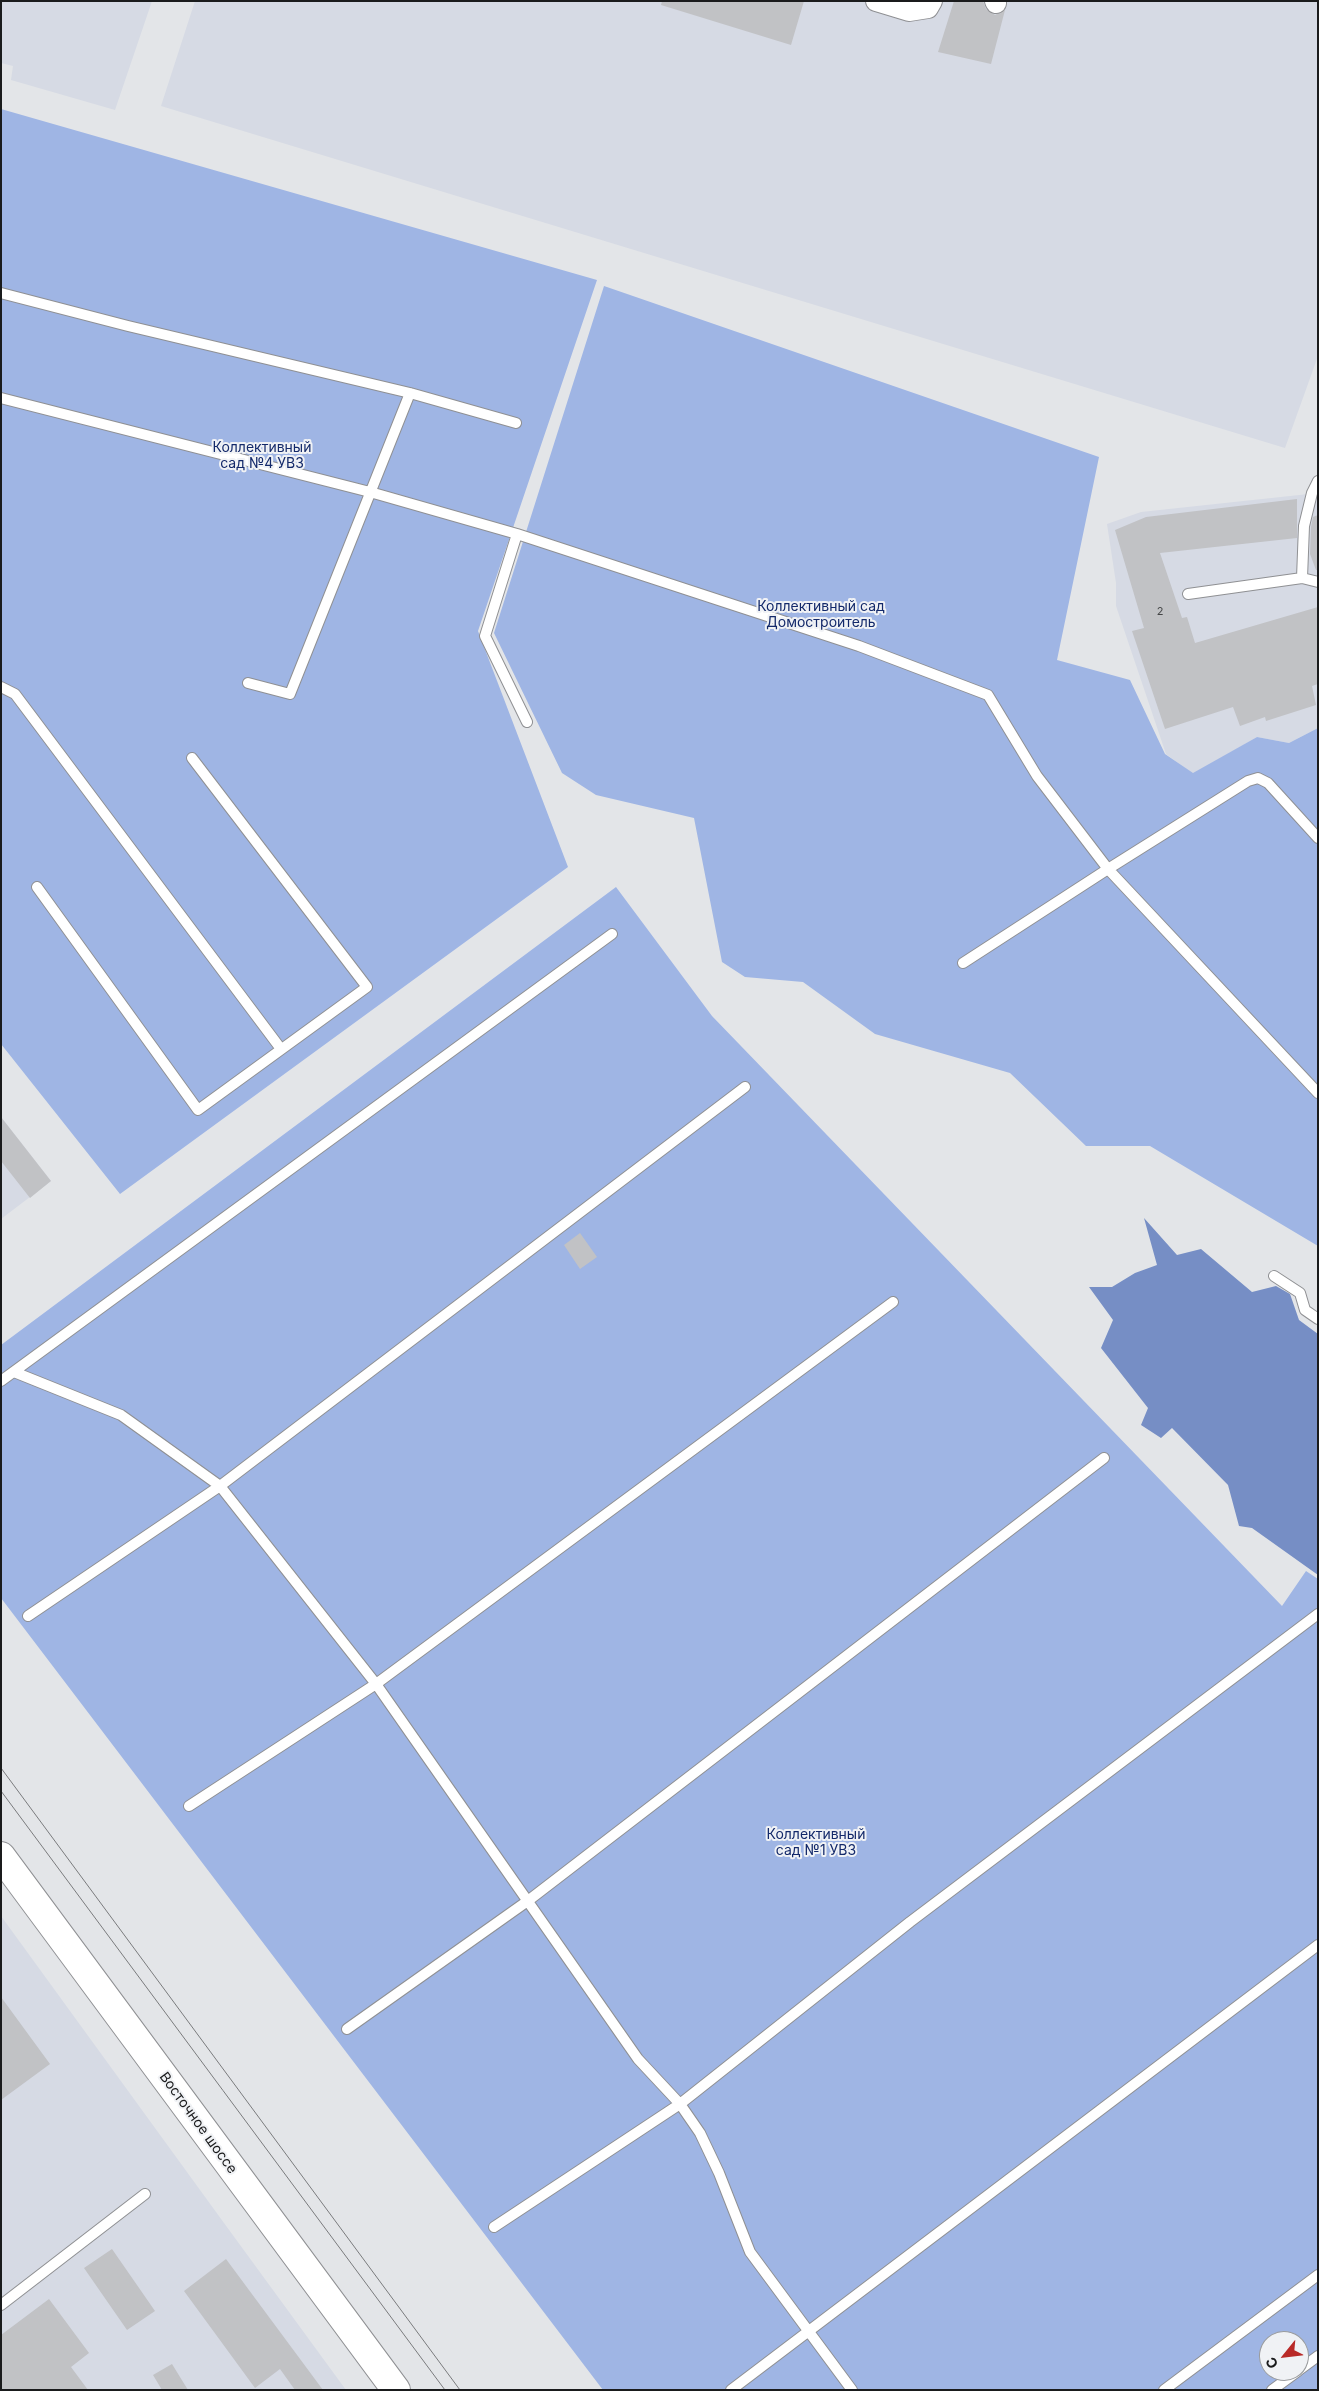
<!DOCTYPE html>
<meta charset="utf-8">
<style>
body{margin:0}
#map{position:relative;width:1319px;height:2391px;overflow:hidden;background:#e3e5e8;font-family:Inter,sans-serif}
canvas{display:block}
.frame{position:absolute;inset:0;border:2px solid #1a1b1c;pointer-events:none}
.north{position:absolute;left:1259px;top:2331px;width:50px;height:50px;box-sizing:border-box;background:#f0f2f5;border:1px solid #9a9c9e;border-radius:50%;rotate:241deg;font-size:14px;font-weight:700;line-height:20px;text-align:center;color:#1a1b1c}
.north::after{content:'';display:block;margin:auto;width:18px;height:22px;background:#b92a28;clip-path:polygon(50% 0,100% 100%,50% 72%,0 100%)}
</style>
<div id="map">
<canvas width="1319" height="2391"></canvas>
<div class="frame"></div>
<div class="north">С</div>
</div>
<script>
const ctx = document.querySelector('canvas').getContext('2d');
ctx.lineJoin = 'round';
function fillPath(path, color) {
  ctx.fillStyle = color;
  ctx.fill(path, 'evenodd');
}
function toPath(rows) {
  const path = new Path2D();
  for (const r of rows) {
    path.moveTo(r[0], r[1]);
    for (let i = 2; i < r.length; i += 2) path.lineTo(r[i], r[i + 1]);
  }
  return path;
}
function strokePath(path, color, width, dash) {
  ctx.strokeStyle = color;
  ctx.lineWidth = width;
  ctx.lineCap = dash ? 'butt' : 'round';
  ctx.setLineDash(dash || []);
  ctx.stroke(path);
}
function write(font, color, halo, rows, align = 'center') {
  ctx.font = font + ' Inter,sans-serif';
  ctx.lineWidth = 4;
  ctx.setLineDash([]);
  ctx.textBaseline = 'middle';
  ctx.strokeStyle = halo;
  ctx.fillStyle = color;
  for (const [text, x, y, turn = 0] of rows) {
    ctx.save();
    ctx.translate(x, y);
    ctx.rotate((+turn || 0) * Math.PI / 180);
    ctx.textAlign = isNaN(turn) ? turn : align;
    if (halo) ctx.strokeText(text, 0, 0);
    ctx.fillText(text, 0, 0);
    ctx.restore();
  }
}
fillPath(toPath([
 [1,1,152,1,115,110,11,80,13,66,1,63],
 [195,1,1318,1,1318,356,1285,448,161,106],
 [1318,493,1318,728,1289,743,1257,737,1193,774,1166,754,1116,606,1116,583,1107,524,1141,512],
 [1,1117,51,1181,1,1219],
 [1,1916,224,2223,346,2390,1,2390]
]), '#d6dae4');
fillPath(toPath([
 [1,109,597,280,478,631,568,867,120,1194,1,1044],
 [604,286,1099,457,1057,660,1130,680,1165,754,1193,773,1257,737,1289,743,1318,728,1318,1246,1150,1146,1086,1146,1010,1073,875,1034,803,982,745,977,722,962,694,818,596,795,562,773,494,633],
 [616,887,712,1016,1282,1606,1306,1571,1318,1579,1318,2390,603,2390,1,1598,1,1345],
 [1269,2341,1299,2341,1299,2371,1269,2371]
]), '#9fb5e4');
fillPath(toPath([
 [1144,1218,1177,1255,1201,1249,1252,1292,1276,1286,1290,1294,1299,1320,1318,1334,1318,1575,1252,1528,1239,1526,1228,1485,1172,1428,1161,1438,1141,1425,1148,1408,1101,1348,1113,1320,1089,1287,1112,1287,1135,1273,1157,1265]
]), '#768ec5');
fillPath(toPath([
 [662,1,804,1,791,45,661,5],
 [954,1,983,1,986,9,995,15,1005,10,991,64,938,52],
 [1297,499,1297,538,1160,553,1182,618,1187,617,1195,643,1318,607,1318,684,1312,686,1316,705,1266,721,1265,717,1240,726,1233,707,1165,729,1132,631,1144,628,1115,530,1146,517],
 [1318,515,1318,570,1316,570,1310,554,1311,527,1313,517],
 [1,1117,51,1181,30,1198,1,1161],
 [580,1233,597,1257,580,1269,564,1245],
 [1,1997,50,2064,1,2100],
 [112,2249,155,2311,127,2330,84,2268],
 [226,2259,323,2390,295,2390,280,2369,255,2388,184,2291],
 [49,2299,89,2353,71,2367,88,2390,1,2390,1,2335],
 [172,2364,188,2390,162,2390,153,2375]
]), '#c1c2c5');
const lane = toPath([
 [1,293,128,326,410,393,516,423],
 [1,398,370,492,517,534,859,646,988,695,1037,776,1108,869,1318,1093],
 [517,534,485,636,527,722],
 [1302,578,1304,526,1312,493,1318,481],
 [1188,594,1302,578,1318,582],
 [248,683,290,694,410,393],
 [1,687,15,694,281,1049],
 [37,887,198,1110,367,987,192,758],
 [963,963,1108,869,1248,781,1258,778,1268,783,1318,838],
 [1274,1276,1300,1293,1305,1310,1318,1319],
 [14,1372,121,1415,220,1486,376,1684,638,2059,680,2104,700,2133,719,2173,750,2252,852,2390],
 [1,1381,612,934],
 [28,1616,220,1486,745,1087],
 [189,1806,376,1684,893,1302],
 [347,2029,529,1900,1104,1458],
 [494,2227,680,2104,910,1922,1318,1614],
 [1,2305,145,2194],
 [1299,2370,1318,2356],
 [731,2390,1318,1945],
 [1164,2390,1318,2275],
 [1272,2390,1298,2371]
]);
const street = toPath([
 [876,1,909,11,928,8,932,1],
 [995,1,996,3]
]);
const primary = toPath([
 [1,1856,396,2390]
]);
strokePath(lane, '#8f9093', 12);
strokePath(street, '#8f9093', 22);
strokePath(primary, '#8f9093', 30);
strokePath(lane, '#fff', 10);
strokePath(street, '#fff', 20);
strokePath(primary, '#fff', 28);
strokePath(toPath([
 [1,1768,460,2390],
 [1,1791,445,2390]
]), '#7a7b7d', 1);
write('11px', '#444546', null, [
 ["2",1160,612]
]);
write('14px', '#13296a', '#f0f2f5', [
 ["Коллективный",262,448],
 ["сад №4 УВЗ",262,464],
 ["Коллективный сад",821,607],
 ["Домостроитель",821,623],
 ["Коллективный",816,1835],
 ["сад №1 УВЗ",816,1851]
]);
write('14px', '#1a1b1c', '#f0f2f5', [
 ["Восточное шоссе",198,2123,54]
]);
</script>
